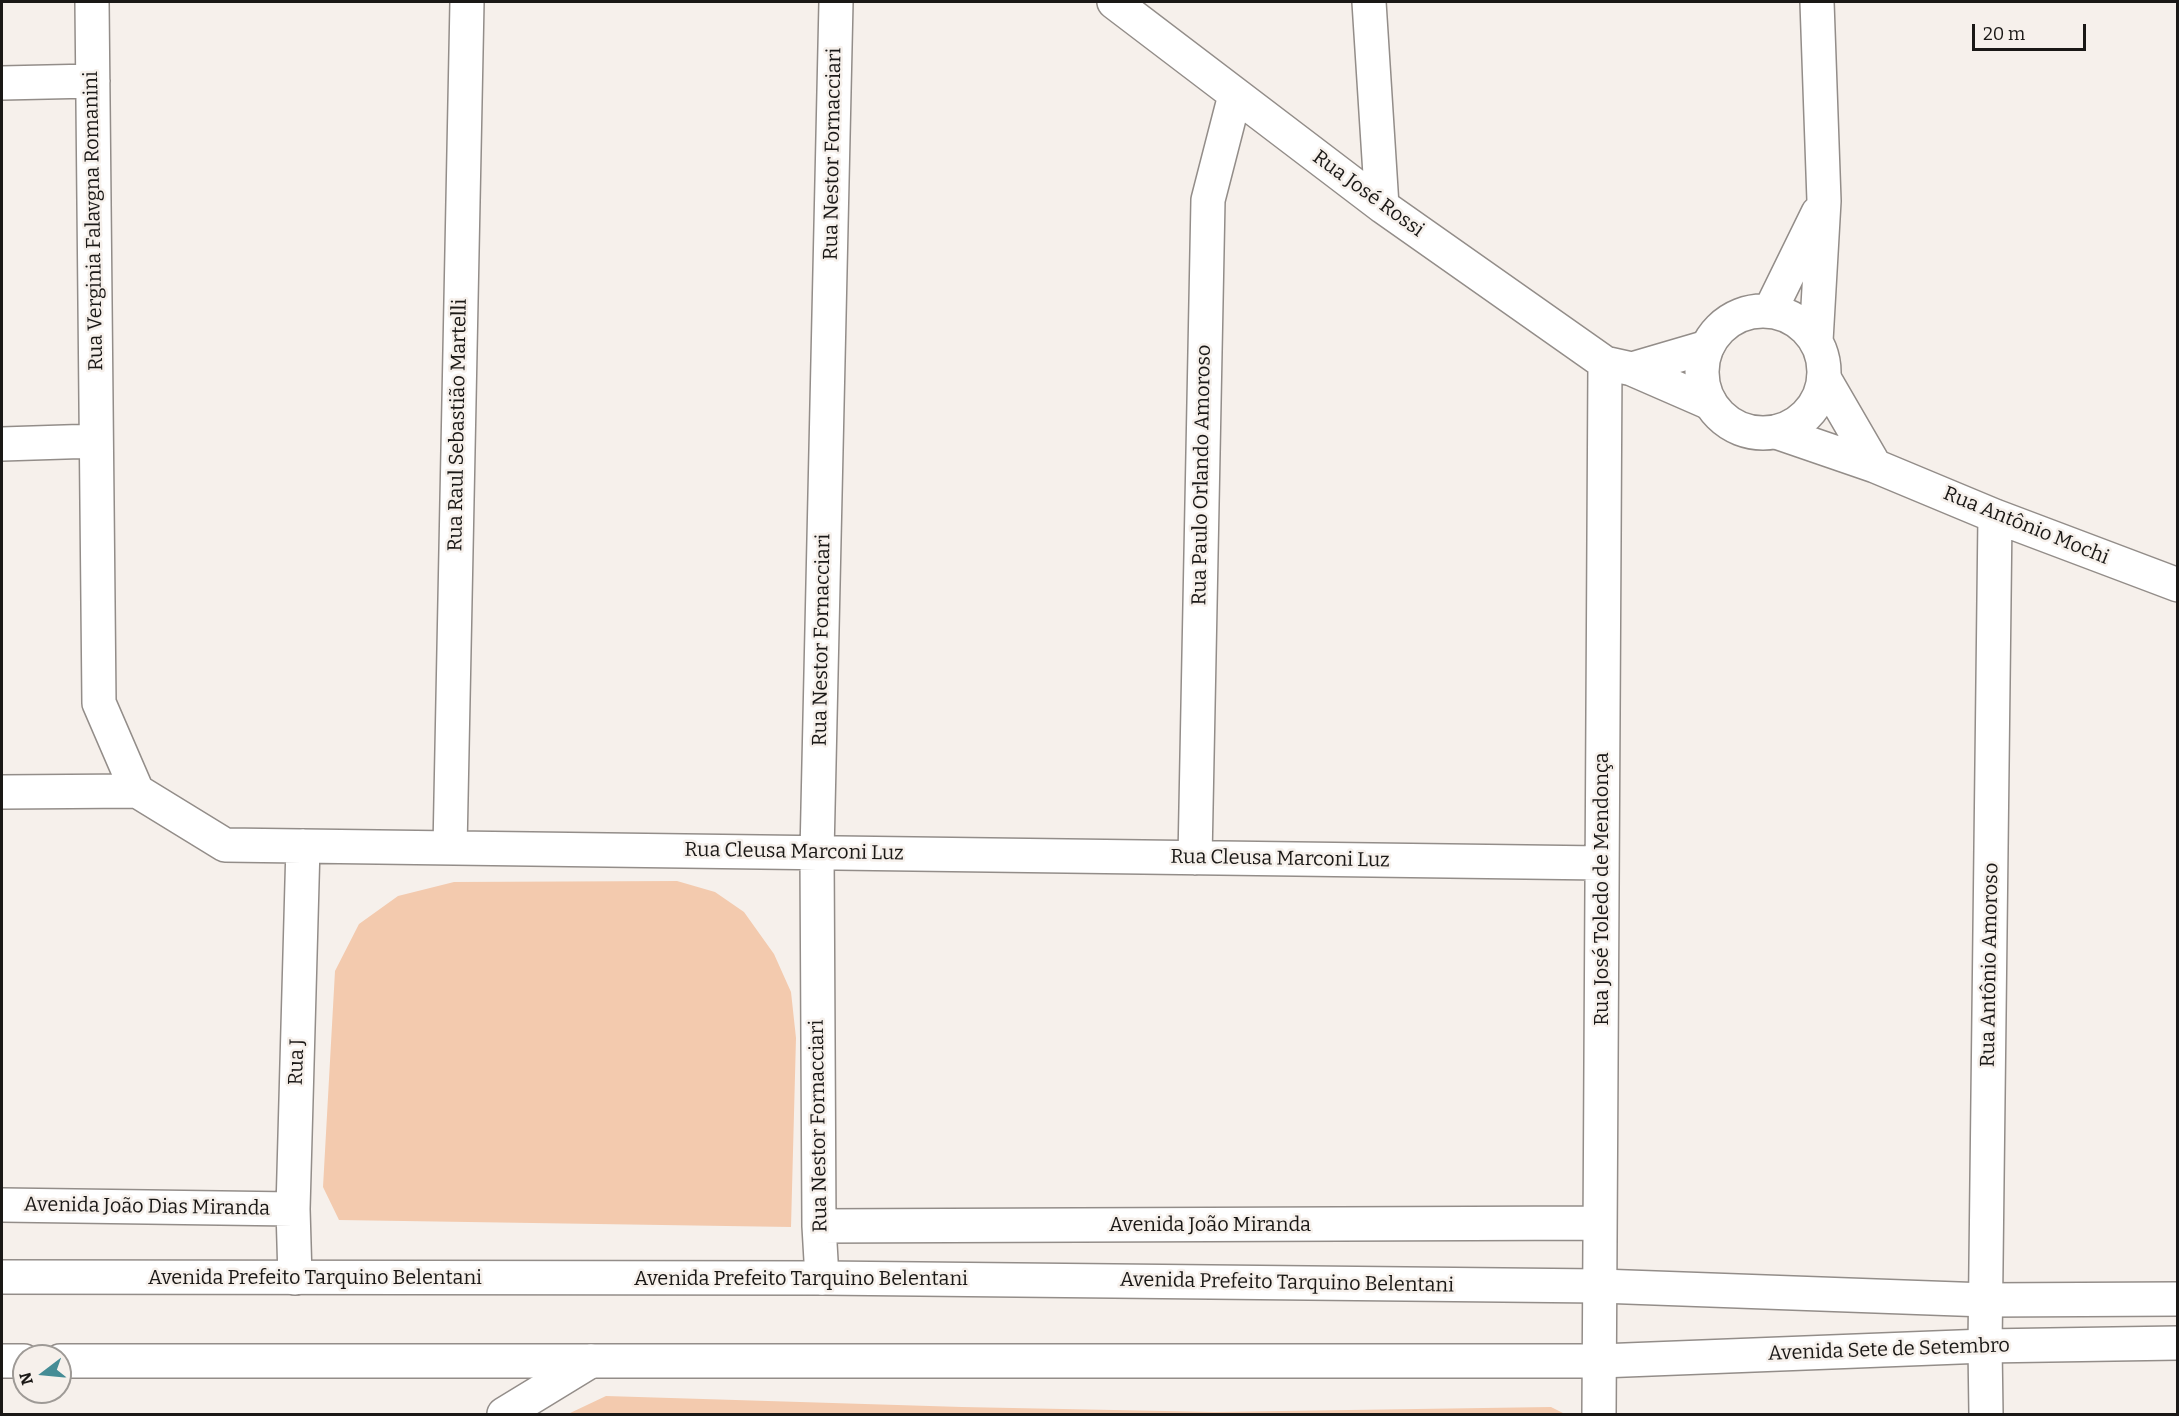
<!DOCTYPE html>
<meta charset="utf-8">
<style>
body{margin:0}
#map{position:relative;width:2179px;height:1416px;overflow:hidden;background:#f6f0eb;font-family:Bitter,serif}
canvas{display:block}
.frame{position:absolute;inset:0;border:3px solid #1a1816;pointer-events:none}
.north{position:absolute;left:12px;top:1344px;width:60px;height:60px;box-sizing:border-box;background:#f6f0eb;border:2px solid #9e9a96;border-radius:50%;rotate:254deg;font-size:16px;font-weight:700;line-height:24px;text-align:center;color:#1a1816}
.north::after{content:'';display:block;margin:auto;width:21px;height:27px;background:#458c95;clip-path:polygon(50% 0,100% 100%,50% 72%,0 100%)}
.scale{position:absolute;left:1972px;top:24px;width:114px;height:27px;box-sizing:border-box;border:3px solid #1a1816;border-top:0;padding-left:8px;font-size:18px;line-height:21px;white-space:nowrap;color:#1a1816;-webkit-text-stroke:4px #f6f0eb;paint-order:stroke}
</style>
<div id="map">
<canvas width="2179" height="1416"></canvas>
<div class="frame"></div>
<div class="north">N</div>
<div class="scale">20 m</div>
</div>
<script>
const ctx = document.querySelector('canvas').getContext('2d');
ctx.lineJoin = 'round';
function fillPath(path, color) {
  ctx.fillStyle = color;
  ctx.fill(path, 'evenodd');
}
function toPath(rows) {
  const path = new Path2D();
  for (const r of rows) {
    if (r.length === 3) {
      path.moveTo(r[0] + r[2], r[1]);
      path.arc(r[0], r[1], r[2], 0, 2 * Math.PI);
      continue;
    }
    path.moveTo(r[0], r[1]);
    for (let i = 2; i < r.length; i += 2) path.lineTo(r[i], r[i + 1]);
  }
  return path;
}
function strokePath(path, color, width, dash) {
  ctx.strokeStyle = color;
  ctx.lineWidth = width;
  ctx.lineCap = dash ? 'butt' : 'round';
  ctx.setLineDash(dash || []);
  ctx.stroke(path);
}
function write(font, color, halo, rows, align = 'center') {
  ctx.font = font + ' Bitter,serif';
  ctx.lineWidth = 5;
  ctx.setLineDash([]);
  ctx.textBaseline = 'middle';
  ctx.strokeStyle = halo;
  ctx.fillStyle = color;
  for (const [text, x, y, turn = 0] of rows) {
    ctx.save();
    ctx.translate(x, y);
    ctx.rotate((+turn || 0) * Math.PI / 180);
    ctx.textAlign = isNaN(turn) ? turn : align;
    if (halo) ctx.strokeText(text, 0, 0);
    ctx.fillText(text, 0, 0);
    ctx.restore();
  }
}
fillPath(toPath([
 [677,881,715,892,744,912,774,954,791,992,796,1038,791,1227,339,1220,323,1187,335,971,359,924,398,896,454,882],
 [606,1396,962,1407,1215,1412,1551,1407,1565,1414,568,1414]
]), '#f3caae');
const minor = toPath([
 [92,2,99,703,137,791],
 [1114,2,1382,206,1605,363,1632,369,1710,403],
 [1369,2,1382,206],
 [2,83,93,81],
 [1632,369,1707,347],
 [1824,378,1875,466],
 [1776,432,1875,466,1995,516,2178,585],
 [2,444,96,441],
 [2,792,137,791,225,845,1602,863],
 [450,848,467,2],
 [1195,858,1208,200,1235,95],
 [2,1205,293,1209],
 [819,1226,1600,1223],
 [295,1278,293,1209,303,846],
 [822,1278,819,1226,817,853,836,2],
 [504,1414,591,1361],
 [1599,1414,1605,363],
 [1986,1414,1985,1346,1995,516]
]);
const tertiary = toPath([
 [1763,372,61],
 [1770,311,1818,213],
 [1816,341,1824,201,1817,2]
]);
const secondary = toPath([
 [2,1277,822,1278,1600,1286,1986,1300,2178,1299],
 [2,1361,24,1361],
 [60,1361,1600,1361,1985,1346,2178,1343]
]);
strokePath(minor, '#938d89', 36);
strokePath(tertiary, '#938d89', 36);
strokePath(secondary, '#938d89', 36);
strokePath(minor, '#fff', 33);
strokePath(tertiary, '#fff', 33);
strokePath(secondary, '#fff', 33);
write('20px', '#1a1816', '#f6f0eb', [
 ["Rua Nestor Fornacciari",833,154,-89],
 ["Rua José Rossi",1368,194,36],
 ["Rua Verginia Falavgna Romanini",94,221,-91],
 ["Rua Raul Sebastião Martelli",458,425,-89],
 ["Rua Paulo Orlando Amoroso",1202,475,-89],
 ["Rua Antônio Mochi",2026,526,22],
 ["Rua Nestor Fornacciari",822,640,-89],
 ["Rua Cleusa Marconi Luz",794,852,1],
 ["Rua Cleusa Marconi Luz",1280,859,1],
 ["Rua José Toledo de Mendonça",1602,889,-90],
 ["Rua Antônio Amoroso",1990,965,-89],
 ["Rua J",297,1062,-88],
 ["Rua Nestor Fornacciari",819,1126,-91],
 ["Avenida João Dias Miranda",147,1207,1],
 ["Avenida João Miranda",1210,1225],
 ["Avenida Prefeito Tarquino Belentani",315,1278],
 ["Avenida Prefeito Tarquino Belentani",801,1279],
 ["Avenida Prefeito Tarquino Belentani",1287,1283,1],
 ["Avenida Sete de Setembro",1889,1350,-2]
]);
</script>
